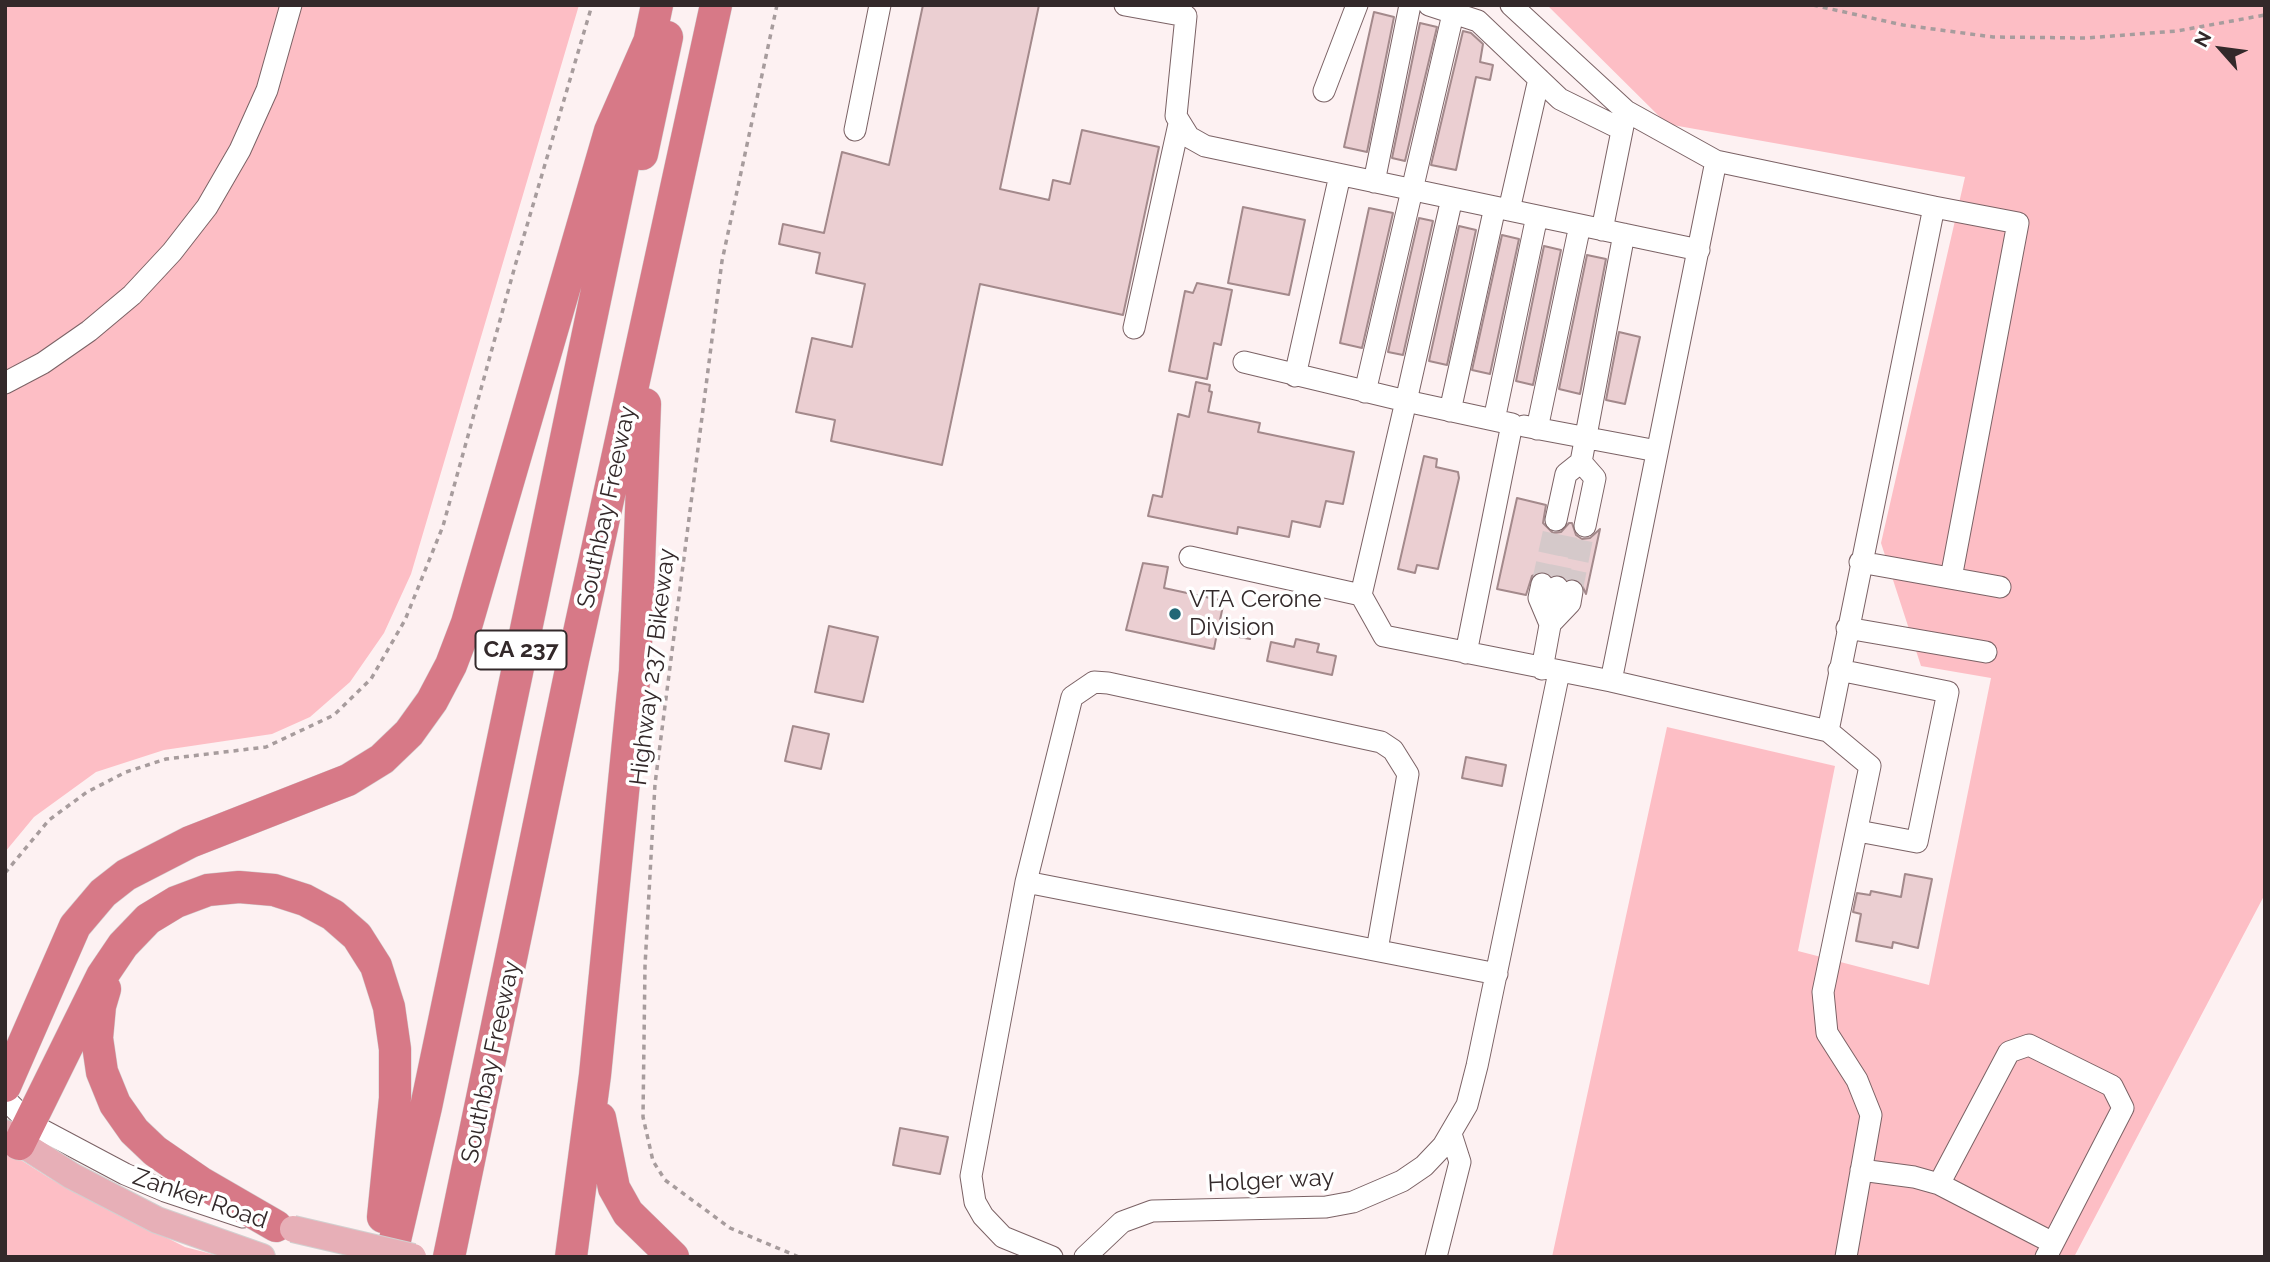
<!DOCTYPE html>
<style>
body{margin:0}
#map{position:relative;width:2270px;height:1262px;overflow:hidden;background:#fdf1f2;font-family:Raleway,sans-serif}
canvas{display:block}
.frame{position:absolute;inset:0;border:7px solid #33292a;pointer-events:none}
.north{position:absolute;left:2186px;top:14px;width:70px;height:70px;-webkit-text-stroke:5px #fff;paint-order:stroke;rotate:298deg;font-size:19px;font-weight:700;line-height:28px;text-align:center;color:#33292a}
.north::after{content:'';display:block;margin:auto;width:24px;height:32px;background:#33292a;clip-path:polygon(50% 0,100% 100%,50% 72%,0 100%)}
</style>
<div id="map">
<canvas width="2270" height="1262"></canvas>
<div class="frame"></div>
<div class="north">N</div>
</div>
<script>
const ctx = document.querySelector('canvas').getContext('2d');
ctx.lineJoin = 'round';
function fillPath(path, color) {
  ctx.fillStyle = color;
  ctx.fill(path, 'evenodd');
}
function toPath(rows) {
  const path = new Path2D();
  for (const r of rows) {
    path.moveTo(r[0], r[1]);
    for (let i = 2; i < r.length; i += 2) path.lineTo(r[i], r[i + 1]);
  }
  return path;
}
function strokePath(path, color, width, dash) {
  ctx.strokeStyle = color;
  ctx.lineWidth = width;
  ctx.lineCap = dash ? 'butt' : 'round';
  ctx.setLineDash(dash || []);
  ctx.stroke(path);
}
function write(font, color, halo, rows, align = 'center') {
  ctx.font = font + ' Raleway,sans-serif';
  ctx.lineWidth = 7;
  ctx.setLineDash([]);
  ctx.textBaseline = 'middle';
  ctx.strokeStyle = halo;
  ctx.fillStyle = color;
  for (const [text, x, y, turn = 0] of rows) {
    ctx.save();
    ctx.translate(x, y);
    ctx.rotate((+turn || 0) * Math.PI / 180);
    ctx.textAlign = isNaN(turn) ? turn : align;
    if (halo) ctx.strokeText(text, 0, 0);
    ctx.fillText(text, 0, 0);
    ctx.restore();
  }
}
fillPath(toPath([
 [5,5,579,5,411,574,384,633,350,682,310,717,272,734,164,750,96,772,34,817,5,852],
 [1547,5,2265,5,2265,894,2074,1257,1552,1257,1667,727,1835,766,1798,951,1929,985,1991,678,1921,666,1881,543,1965,177,1667,124],
 [5,1150,51,1179,185,1247,223,1257,5,1257]
]), '#fdbec5');
const building = toPath([
 [923,5,1039,5,1000,189,1049,200,1053,180,1070,184,1082,130,1159,147,1123,315,980,284,942,465,831,441,835,420,796,412,812,338,852,347,865,284,816,273,820,253,779,244,783,224,824,233,842,152,889,165,923,5],
 [1374,12,1394,17,1367,152,1344,147,1374,12],
 [1420,23,1437,27,1405,161,1392,158,1420,23],
 [1463,31,1471,33,1483,44,1480,62,1493,65,1490,80,1476,77,1456,170,1431,165,1463,31],
 [1243,207,1305,220,1289,295,1228,283,1243,207],
 [1369,208,1393,213,1362,348,1340,343,1369,208],
 [1419,218,1433,221,1403,355,1388,352,1419,218],
 [1459,226,1476,230,1447,365,1429,361,1459,226],
 [1502,235,1519,239,1490,374,1472,370,1502,235],
 [1544,246,1561,250,1533,385,1516,381,1544,246],
 [1587,255,1606,259,1580,394,1559,389,1587,255],
 [1197,283,1232,290,1221,345,1214,343,1207,379,1169,371,1185,291,1193,293,1197,283],
 [1619,332,1640,337,1625,404,1606,400,1619,332],
 [1196,382,1210,385,1209,391,1212,392,1208,412,1260,423,1258,432,1354,452,1343,504,1326,501,1320,527,1292,521,1289,537,1238,527,1237,534,1148,516,1153,495,1162,497,1178,414,1189,417,1196,382],
 [1424,456,1437,459,1436,467,1458,472,1459,478,1438,569,1417,565,1415,573,1398,569,1424,456],
 [1517,498,1546,505,1543,523,1553,533,1561,532,1569,523,1572,523,1576,535,1582,539,1590,538,1600,529,1586,594,1580,581,1544,571,1532,576,1526,595,1497,589,1517,498],
 [1143,563,1168,567,1164,588,1224,601,1220,620,1252,627,1250,639,1217,633,1214,649,1126,630,1143,563],
 [829,626,878,637,863,702,815,692,829,626],
 [1296,639,1319,644,1317,652,1336,656,1332,675,1267,661,1271,642,1294,647,1296,639],
 [793,726,829,734,821,769,785,761,793,726],
 [1466,757,1506,765,1502,786,1462,778,1466,757],
 [1905,874,1932,879,1918,948,1893,942,1892,948,1856,941,1861,914,1853,912,1857,893,1870,895,1871,891,1901,897,1905,874],
 [900,1128,948,1137,940,1174,893,1165,900,1128]
]);
fillPath(building, '#ebcfd2');
strokePath(building, '#a3898b', 2);
strokePath(toPath([
 [1542,584,1556,520],
 [1557,587,1568,532],
 [1572,591,1585,526]
]), '#d5c9ca', 21, [21, 10]);
const minor = toPath([
 [1125,5,1186,16,1176,116,1189,137,1205,146,1699,250],
 [1429,5,1478,21,1560,99,1621,129],
 [1511,5,1626,111,1602,230],
 [1324,91,1357,5],
 [1626,111,1716,161],
 [855,130,880,5],
 [1374,182,1410,5],
 [1452,198,1406,401,1512,424,1466,653],
 [1934,207,2018,223,1951,578],
 [1509,210,1539,79],
 [1134,328,1179,124],
 [1244,362,1406,401,1361,595],
 [1295,376,1340,175],
 [5,383,43,363,89,331,132,295,172,252,207,207,240,150,267,90,291,5],
 [1365,392,1453,14],
 [1450,411,1495,207],
 [1494,420,1537,216],
 [1524,426,1657,451],
 [1537,429,1580,225],
 [1581,462,1595,478,1585,526],
 [1556,520,1566,474,1581,462,1624,234],
 [1190,557,1361,595,1384,636,1611,681,1828,731,1870,766,1823,992,1827,1033,1857,1080,1871,1115,1846,1257],
 [1860,562,2000,587],
 [1542,584,1539,598,1550,624],
 [1550,624,1570,603,1572,591],
 [1847,628,1986,652],
 [1542,669,1557,587],
 [1839,670,1948,692,1917,842,1858,831],
 [1611,681,1716,161,1934,207,1828,731],
 [1026,882,1497,974],
 [5,1099,29,1123,125,1174,165,1191,243,1217],
 [1861,1170,1914,1177,1939,1184,2053,1243],
 [1939,1184,2009,1052,2029,1045,2112,1086,2123,1108,2046,1257],
 [1052,1257,1003,1237,983,1216,975,1202,971,1176,1026,882,1072,697,1094,682,1108,683,1381,742,1393,750,1408,774,1377,950],
 [1085,1257,1122,1222,1152,1211,1326,1207,1353,1202,1402,1181,1424,1166,1443,1146,1467,1105,1477,1066,1559,672],
 [1436,1257,1460,1162,1451,1134]
]);
const major = toPath([
 [5,1133,72,1176,157,1220,262,1257]
]);
const highway = toPath([
 [645,62,657,5],
 [642,154,667,37],
 [105,989,100,1006,97,1038,102,1072,115,1104,134,1131,155,1151,200,1182,276,1226],
 [5,1086,75,926,103,893,126,875,190,842,348,780,382,759,409,733,432,701,451,665,467,623,610,131,649,42],
 [600,1118,614,1188,628,1213,673,1257],
 [19,1144,102,976,123,945,148,919,176,902,208,890,239,887,274,890,305,900,333,915,357,936,376,966,389,1007,395,1049,395,1098,383,1217],
 [391,1257,426,1107,632,123],
 [449,1257,573,660,716,5],
 [571,1257,595,1075,635,671,645,404]
]);
strokePath(minor, '#7b6265', 23);
strokePath(major, '#d2d0d0', 28);
strokePath(highway, '#d2d0d0', 33);
strokePath(toPath([
 [777,5,722,261,655,784,645,966,643,1117,653,1161,665,1180,730,1228,799,1257],
 [1813,5,1903,25,1993,37,2086,38,2177,31,2265,15],
 [5,873,49,820,87,792,126,772,166,759,266,747,334,715,371,679,405,620,443,526,515,266,592,5]
]), '#a79c9d', 3.5, [5, 5]);
strokePath(minor, '#fff', 21);
strokePath(major, '#e7afb7', 26);
strokePath(highway, '#d77987', 32);
const majorBridge = toPath([
 [293,1229,413,1257]
]);
strokePath(majorBridge, '#d2d0d0', 28, []);
strokePath(majorBridge, '#e7afb7', 26);
for (const [x, y, r, color] of [
 [1175,614,7,"#216776"]
]) {
  const dot = new Path2D();
  dot.arc(x, y, r, 0, 2 * Math.PI);
  ctx.fillStyle = color;
  ctx.fill(dot);
  strokePath(dot, '#fff', 2.5);
}
for (const [x, y, w] of [
 [521,650,91]
]) {
  const box = new Path2D();
  box.roundRect(x - w / 2, y - 19.5, w, 39, 5);
  ctx.fillStyle = '#fff';
  ctx.fill(box);
  strokePath(box, '#33292a', 2);
}
write('bold 23px', '#33292a', null, [
 ["CA 237",521,650]
]);
write('24px', '#33292a', '#fff', [
 ["Southbay Freeway",607,507,-78],
 ["Highway 237 Bikeway",653,667,-83],
 ["Southbay Freeway",491,1062,-78],
 ["Holger way",1271,1181,-3],
 ["Zanker Road",200,1199,19]
]);
write('24px', '#33292a', '#fff', [
 ["VTA Cerone",1189,600],
 ["Division",1189,628]
], 'left');
</script>
